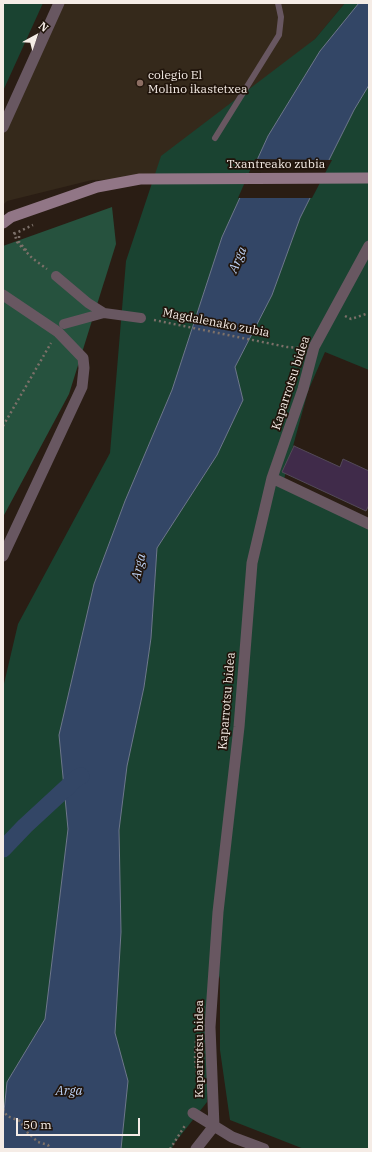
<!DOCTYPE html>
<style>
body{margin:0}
#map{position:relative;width:372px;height:1152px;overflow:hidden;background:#2a1d14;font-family:"IBM Plex Serif",serif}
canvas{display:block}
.frame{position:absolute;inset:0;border:4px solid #f5ece6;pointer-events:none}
.north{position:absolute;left:16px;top:16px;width:40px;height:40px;-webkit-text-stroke:3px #20140b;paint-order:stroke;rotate:40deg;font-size:11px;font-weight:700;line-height:16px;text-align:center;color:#f5ece6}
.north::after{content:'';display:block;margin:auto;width:14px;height:18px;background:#f5ece6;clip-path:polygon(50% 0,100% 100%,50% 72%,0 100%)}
.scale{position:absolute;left:16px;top:1118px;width:124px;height:18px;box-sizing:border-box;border:2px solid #f5ece6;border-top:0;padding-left:5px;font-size:12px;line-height:14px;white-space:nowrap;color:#f5ece6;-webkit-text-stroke:3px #20140b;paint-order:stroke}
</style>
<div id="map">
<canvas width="372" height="1152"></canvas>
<div class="frame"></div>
<div class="north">N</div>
<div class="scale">50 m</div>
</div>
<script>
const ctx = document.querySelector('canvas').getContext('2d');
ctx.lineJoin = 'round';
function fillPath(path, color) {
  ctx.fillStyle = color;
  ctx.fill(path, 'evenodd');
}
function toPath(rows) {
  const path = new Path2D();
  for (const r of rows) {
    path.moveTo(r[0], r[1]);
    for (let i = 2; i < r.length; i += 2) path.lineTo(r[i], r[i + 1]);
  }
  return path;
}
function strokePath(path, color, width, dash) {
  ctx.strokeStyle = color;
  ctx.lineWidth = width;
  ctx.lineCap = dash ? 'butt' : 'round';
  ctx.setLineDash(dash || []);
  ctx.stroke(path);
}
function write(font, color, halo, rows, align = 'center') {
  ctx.font = font + ' "IBM Plex Serif",serif';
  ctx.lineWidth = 3.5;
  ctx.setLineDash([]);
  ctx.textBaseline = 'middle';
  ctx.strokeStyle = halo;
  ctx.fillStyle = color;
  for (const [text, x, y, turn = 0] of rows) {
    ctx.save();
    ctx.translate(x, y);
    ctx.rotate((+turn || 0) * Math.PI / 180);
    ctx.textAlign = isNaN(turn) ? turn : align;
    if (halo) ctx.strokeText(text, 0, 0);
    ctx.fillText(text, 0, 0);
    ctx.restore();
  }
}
fillPath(toPath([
 [59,3,345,3,315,39,155,179,92,180,7,201,3,205,3,127]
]), '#35291b');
fillPath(toPath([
 [3,3,43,3,3,91],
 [345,3,359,3,320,51,268,136,222,237,172,390,125,501,94,584,59,735,68,829,45,1019,7,1082,3,1121,3,688,18,624,110,453,126,261,161,156,315,39],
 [369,85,369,370,325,352,308,391,283,483,369,528,369,1149,304,1149,230,1120,220,1050,220,979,211,949,207,1102,173,1145,172,1149,121,1149,128,1081,115,1033,121,933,119,830,127,766,144,687,151,638,157,548,217,455,243,400,235,367,272,295,300,218,354,110]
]), '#1a4331');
fillPath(toPath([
 [112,207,116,244,69,394,3,517,3,246]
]), '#26523e');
const water = toPath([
 [359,3,369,3,369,85,354,110,300,218,272,295,235,367,243,400,217,455,157,548,151,638,144,687,127,766,119,830,121,932,115,1033,128,1081,121,1149,3,1149,3,1121,7,1082,45,1019,68,829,59,735,94,584,125,501,172,390,222,237,268,136,320,51,359,3]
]);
fillPath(water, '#334666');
strokePath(water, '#6d788c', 1);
fillPath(toPath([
 [255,159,332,160,312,198,238,198]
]), '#2a1d14');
strokePath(toPath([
 [3,849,25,826,77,778,81,776]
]), '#334666', 17);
const building = toPath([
 [294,446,340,467,343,459,369,471,369,505,366,511,282,472,294,446]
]);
fillPath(building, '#402b4a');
strokePath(building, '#534a58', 1);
strokePath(toPath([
 [14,232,17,242,32,258,47,269],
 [14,234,33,225],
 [19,236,19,242,27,251],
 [345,316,351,319,369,313],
 [154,320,287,347,300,348],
 [3,426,51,343],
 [196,1041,195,1058,197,1076],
 [3,1109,7,1116,20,1121,27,1132,38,1142,48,1145,50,1149],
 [170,1149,186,1124]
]), '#7c7069', 2.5, [2, 3]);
strokePath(toPath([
 [215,138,279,35,281,17,278,3]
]), '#685761', 6);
strokePath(toPath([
 [56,276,88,303,104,313],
 [64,324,104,313,141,318]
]), '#685761', 10);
strokePath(toPath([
 [3,295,58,332,83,358,84,368,82,387,3,556],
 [272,478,369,524],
 [193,1113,232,1137,264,1149],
 [214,1126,210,1027,218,912,239,727,252,563,272,478,303,389,314,347,369,246],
 [196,1149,214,1126]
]), '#685761', 11);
strokePath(toPath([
 [3,127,59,3]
]), '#685761', 11);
strokePath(toPath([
 [3,223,11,217,97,187,140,179,369,178]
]), '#917686', 11);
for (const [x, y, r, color] of [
 [140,83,4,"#8d6e63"]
]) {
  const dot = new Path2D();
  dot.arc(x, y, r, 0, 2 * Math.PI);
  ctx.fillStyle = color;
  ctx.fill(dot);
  strokePath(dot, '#20140b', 1.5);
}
write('12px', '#f5ece6', '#20140b', [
 ["colegio El",148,76],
 ["Molino ikastetxea",148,90]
], 'left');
write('12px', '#f5ece6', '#20140b', [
 ["Txantreako zubia",276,165],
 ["Magdalenako zubia",216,323,11],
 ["Kaparrotsu bidea",291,383,-72],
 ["Kaparrotsu bidea",227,701,-85],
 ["Kaparrotsu bidea",200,1049,-90]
]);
write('italic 13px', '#bed3f7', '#20140b', [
 ["Arga",238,260,-67],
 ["Arga",139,567,-77],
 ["Arga",69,1091]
]);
</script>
